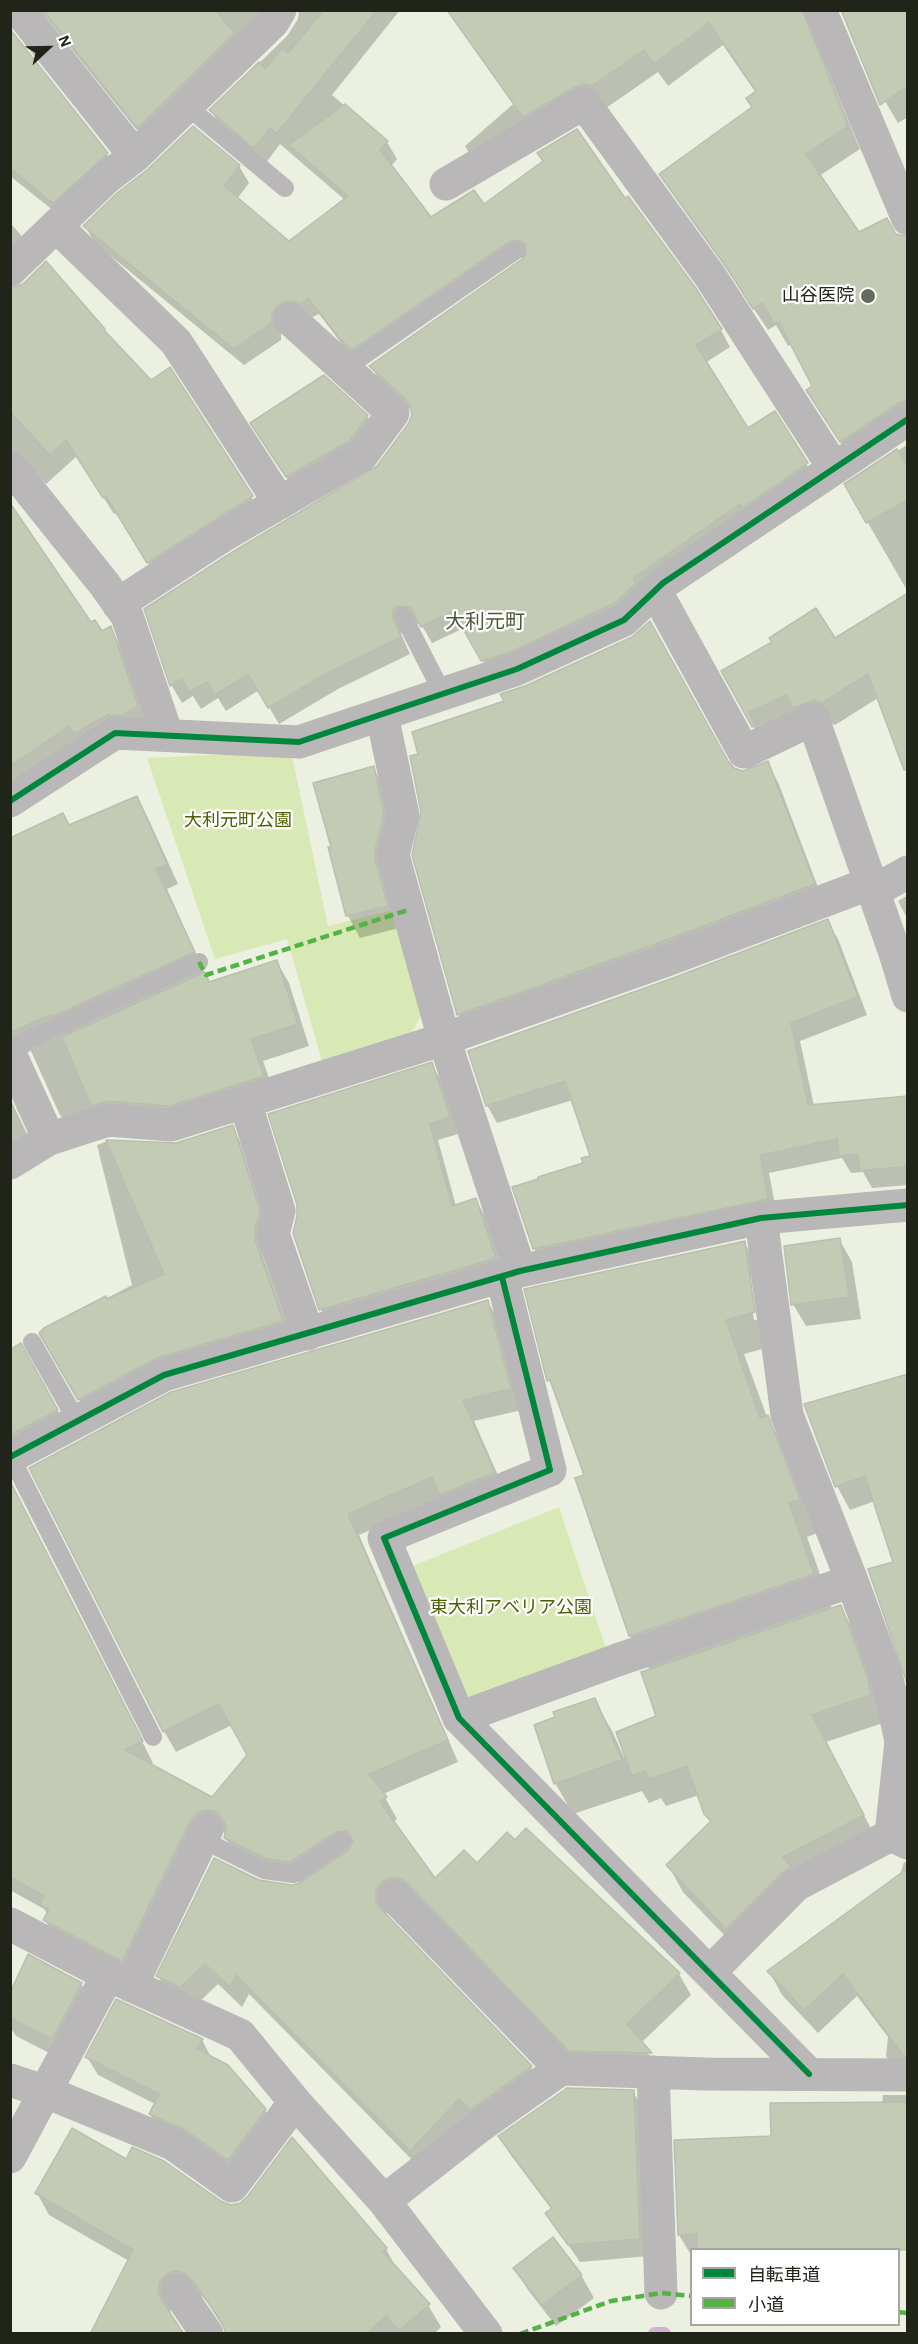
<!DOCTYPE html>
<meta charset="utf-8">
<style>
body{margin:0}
#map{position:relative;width:918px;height:2344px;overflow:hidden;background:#ebf0e0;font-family:"Alegreya Sans","Noto Sans JP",sans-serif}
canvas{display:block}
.frame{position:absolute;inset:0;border:12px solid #202419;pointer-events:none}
.legend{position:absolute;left:690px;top:2248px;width:210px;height:78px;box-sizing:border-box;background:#fff;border:2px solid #a6a7a3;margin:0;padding:8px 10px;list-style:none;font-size:18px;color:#202419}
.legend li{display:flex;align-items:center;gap:12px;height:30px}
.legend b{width:30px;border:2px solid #a6a7a3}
.north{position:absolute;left:18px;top:18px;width:60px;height:60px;-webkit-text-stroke:4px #fff;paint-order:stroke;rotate:68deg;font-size:16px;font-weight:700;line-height:24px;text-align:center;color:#202419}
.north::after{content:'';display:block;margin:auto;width:21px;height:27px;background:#202419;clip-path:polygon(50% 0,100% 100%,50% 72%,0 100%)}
</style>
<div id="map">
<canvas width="918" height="2344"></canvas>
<div class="frame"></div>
<ul class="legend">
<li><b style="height:8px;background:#00873e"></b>自転車道</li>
<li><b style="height:8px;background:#55b245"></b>小道</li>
</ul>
<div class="north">N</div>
</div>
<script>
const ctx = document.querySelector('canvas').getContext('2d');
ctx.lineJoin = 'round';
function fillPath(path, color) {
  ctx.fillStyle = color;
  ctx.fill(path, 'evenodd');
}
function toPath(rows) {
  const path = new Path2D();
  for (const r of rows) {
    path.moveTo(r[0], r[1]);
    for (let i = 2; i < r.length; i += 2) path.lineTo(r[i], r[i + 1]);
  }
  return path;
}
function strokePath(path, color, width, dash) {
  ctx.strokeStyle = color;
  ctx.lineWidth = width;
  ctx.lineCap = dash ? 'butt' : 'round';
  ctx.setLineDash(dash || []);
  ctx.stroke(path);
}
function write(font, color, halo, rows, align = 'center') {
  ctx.font = font + ' "Alegreya Sans","Noto Sans JP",sans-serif';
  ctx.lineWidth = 4.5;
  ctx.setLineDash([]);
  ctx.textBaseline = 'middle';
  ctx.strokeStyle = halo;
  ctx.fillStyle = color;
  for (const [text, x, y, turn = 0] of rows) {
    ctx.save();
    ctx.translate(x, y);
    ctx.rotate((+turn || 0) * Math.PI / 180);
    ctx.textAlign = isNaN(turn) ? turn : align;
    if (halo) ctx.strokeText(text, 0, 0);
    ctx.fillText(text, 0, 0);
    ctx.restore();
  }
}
fillPath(toPath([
 [291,751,328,926,397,909,424,1012,406,1041,323,1065,287,939,215,959,147,758],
 [559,1507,607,1651,464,1707,403,1570]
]), '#d9e9b6');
fillPath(toPath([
 [39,10,282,10,148,144,45,16],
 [400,10,332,95,387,142,397,159,391,166,431,219,483,206,625,200,721,330,730,347,705,363,748,430,774,413,817,481,641,596,493,678,464,628,432,643,421,624,408,623,403,628,401,634,410,654,338,689,279,724,259,690,226,711,218,698,201,709,193,696,182,703,172,686,146,610,378,468,409,425,413,415,413,412,381,383,371,366,525,257,520,258,351,356,319,314,281,332,281,340,244,365,95,243,85,226,149,171,193,128,239,166,249,183,237,199,289,243,345,200,280,144,265,164,221,127,211,110,287,36,298,19,299,10],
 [461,10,801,17,815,40,860,149,819,176,858,234,908,296,908,428,854,464,808,390,814,386,792,344,788,346,776,325,768,330,740,288,674,196,661,174,754,108,756,93,723,45,668,86,658,72,606,108,478,168,465,146,519,99],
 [908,10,908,117,898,123,885,101],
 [10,32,107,154,117,171,64,219,10,176],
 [10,223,20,234,30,251,10,270],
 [10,289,104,330,150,381,169,369,262,514,158,579,117,512,114,514,77,456,46,484,29,466,10,468],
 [367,416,378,435,298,495,263,442],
 [908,444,908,592,846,485],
 [10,501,15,513,91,624,102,633,110,628,120,645,146,724,10,789],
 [908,595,908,774,878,698,835,725,828,722,766,749,723,671,835,640],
 [633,638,734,769,744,772,767,763,778,782,824,903,469,1032,458,1014,423,812,420,755,506,702,525,687],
 [373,768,386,790,399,928,360,938,348,916,333,848],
 [137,798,148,818,178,884,167,889,209,983,277,962,289,983,309,1046,263,1061,276,1098,72,1135,59,1113,31,1051,10,1059,10,840,69,827],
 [908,895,908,920,898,901],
 [827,921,838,939,867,1015,800,1041,814,1106,908,1097,908,1185,872,1188,863,1172,851,1173,842,1158,769,1173,777,1216,544,1266,534,1248,585,1164,592,1157,573,1100,497,1123,487,1105,674,979],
 [431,1064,441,1080,458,1134,438,1140,456,1206,476,1200,485,1216,504,1275,330,1326,321,1309],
 [10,1098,34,1149,10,1160],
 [232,1127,240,1142,267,1227,262,1245,263,1256,291,1335,88,1414,41,1333,132,1285,97,1145,110,1140,176,1144],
 [839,1239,852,1262,861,1319,806,1326,793,1304],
 [744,1242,764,1276,773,1346,744,1354,767,1417,787,1451,818,1533,807,1537,832,1609,840,1606,856,1634,886,1722,826,1742,878,1842,800,1883,743,1955,683,1892,668,1865,711,1823,699,1795,666,1806,661,1798,649,1803,642,1791,573,1814,555,1783,557,1718,594,1699,612,1731,624,1757,658,1717,650,1670,630,1636,577,1479,586,1476,557,1395,549,1380],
 [748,1277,751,1277,757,1320,754,1320],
 [488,1302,500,1323,522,1410,474,1421,506,1494,443,1498,359,1535,458,1762,383,1794,397,1819,393,1822,435,1880,477,1865,515,1842,527,1830,679,1974,691,1995,641,2043,662,2074,583,2071,392,1904,387,1913,387,1918,531,2067,543,2088,423,2171,249,1994,242,2007,218,1984,193,2008,170,1997,158,1976,259,1882,292,1887,305,1883,281,1880,238,1859,225,1837,226,1833,219,1831,134,1981,57,1941,45,1920,48,1915,44,1909,10,1890,10,1483,153,1763,149,1765,213,1799,249,1755,232,1725,176,1752,164,1731],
 [10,1351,33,1366,69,1432,10,1464],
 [908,1375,895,1563,875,1501,850,1510,837,1486],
 [904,1862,908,1863,908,2080,900,2080,886,2056,888,2037,857,1996,818,2033,782,1995,769,1971,900,1875],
 [81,1984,94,2006,65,2061,16,2036,10,2027,10,1996],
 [202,2040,212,2059,265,2110,276,2128,239,2177,161,2132,150,2114,155,2104,98,2075,87,2057],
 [633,2092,644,2109,649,2256,580,2262,547,2214,552,2210,510,2154,500,2136],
 [883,2095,908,2095,908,2244,882,2104],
 [676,2142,862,2250,692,2250,691,2255,679,2235],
 [127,2161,220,2203,386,2249,398,2271,428,2305,441,2327,434,2334,227,2334,207,2301,200,2295,172,2304,170,2314,129,2261,49,2215,37,2193],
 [515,2268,581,2275,594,2298,556,2326,528,2290]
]), '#0003');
strokePath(toPath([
 [655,2334,664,2334]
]), '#d5afd6', 14);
const building = toPath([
 [43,10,215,10,235,33,137,128,43,10],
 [324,10,377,10,276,134,270,128,254,148,209,110,259,62,265,69,282,48,288,53,324,10],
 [447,10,802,10,848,126,806,154,859,232,887,218,896,234,908,237,908,400,898,403,840,442,806,390,812,386,779,322,774,324,763,303,753,309,725,265,659,174,752,107,746,98,756,91,709,23,654,64,644,50,592,86,584,84,575,87,523,117,447,10],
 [841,10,908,10,908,86,880,105,841,10],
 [10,29,108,153,53,203,10,168,10,29],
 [345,104,388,141,380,150,431,217,474,190,484,204,543,161,537,153,577,129,625,198,628,196,695,287,722,329,696,345,748,428,775,411,808,463,742,508,740,504,633,578,636,583,613,604,510,652,481,661,453,611,421,627,410,607,398,606,393,610,392,616,401,637,329,672,268,708,248,674,215,695,207,682,190,692,182,679,170,686,144,609,234,551,377,466,408,424,412,415,410,406,406,399,369,366,522,259,526,254,526,244,520,240,510,241,352,350,340,339,308,298,300,304,293,301,285,301,277,306,272,314,272,322,234,349,83,226,117,193,148,169,193,126,240,165,224,186,289,241,348,196,289,145,345,104],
 [46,261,105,329,104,330,151,380,170,367,253,496,147,563,106,496,103,498,66,440,50,455,10,412,10,288,23,284,46,261],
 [324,375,368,415,349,441,286,477,250,423,324,375],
 [897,449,908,467,908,500,866,523,844,484,897,449],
 [10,503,91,622,95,620,102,631,111,626,138,706,124,715,110,716,109,714,74,734,69,726,10,766,10,503],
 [908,593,908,769,904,770,868,674,822,703,814,700,793,708,787,695,749,712,755,726,752,727,721,671,772,642,769,638,816,608,835,638,908,593],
 [650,621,728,761,734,768,743,771,768,761,815,884,661,942,457,1015,412,855,421,812,410,756,418,754,412,732,504,701,500,694,525,686,632,637,650,621],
 [374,766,384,815,375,850,375,859,388,906,346,916,328,847,331,847,313,783,374,766],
 [137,796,167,864,156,869,195,952,53,1016,52,1014,10,1033,10,838,63,813,69,825,137,796],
 [828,919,858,997,791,1023,808,1105,908,1096,908,1166,860,1171,858,1154,839,1156,837,1139,760,1155,768,1199,533,1249,512,1187,538,1179,538,1177,583,1163,581,1158,590,1156,565,1081,486,1106,468,1051,673,978,828,919],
 [277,960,298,1024,251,1039,264,1076,169,1106,109,1101,91,1106,62,1037,205,972,209,982,277,960],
 [432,1062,450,1117,430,1124,452,1206,476,1198,496,1258,319,1310,293,1233,297,1216,297,1205,268,1114,432,1062],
 [233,1125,260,1211,255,1229,255,1240,283,1321,159,1357,78,1400,39,1333,44,1328,106,1296,107,1299,164,1274,106,1140,176,1143,233,1125],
 [840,1238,849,1297,791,1305,784,1246,840,1238],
 [745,1241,755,1312,726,1320,760,1418,768,1415,800,1499,789,1503,814,1574,629,1636,575,1478,584,1475,550,1380,547,1381,524,1289,745,1241],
 [488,1300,511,1389,463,1400,495,1472,440,1495,432,1477,348,1514,448,1740,369,1774,387,1797,380,1802,435,1878,464,1850,477,1863,507,1832,515,1840,526,1828,680,1973,627,2024,652,2053,569,2051,407,1883,399,1878,389,1878,381,1882,376,1891,376,1901,381,1909,532,2066,470,2110,459,2099,410,2151,236,1975,230,1987,205,1964,180,1987,156,1976,214,1858,259,1880,292,1885,299,1883,349,1850,353,1841,347,1831,336,1832,290,1862,267,1859,224,1838,226,1827,223,1819,216,1812,206,1810,197,1813,190,1821,122,1961,43,1920,49,1909,40,1905,44,1896,10,1877,10,1481,143,1741,125,1750,212,1797,247,1755,219,1704,163,1732,29,1468,171,1392,488,1300],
 [21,1343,58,1410,10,1435,10,1350,21,1343],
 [908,1374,908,1683,907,1683,868,1569,893,1562,865,1476,835,1487,804,1404,908,1374],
 [841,1605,868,1679,871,1695,812,1715,864,1815,783,1857,791,1866,783,1872,726,1929,666,1865,711,1821,704,1814,687,1766,649,1779,645,1771,632,1776,616,1732,656,1716,641,1672,841,1605],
 [595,1698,622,1760,554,1784,534,1725,555,1717,553,1712,595,1698],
 [908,1868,908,2056,904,2056,843,1974,804,2010,767,1971,908,1868],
 [28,1954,82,1983,52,2039,10,2018,10,1993,28,1954],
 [116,1999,203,2039,197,2049,228,2065,266,2109,228,2160,184,2129,149,2114,159,2094,85,2057,116,1999],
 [567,2088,634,2090,640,2239,568,2245,545,2213,552,2208,498,2136,567,2088],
 [908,2102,908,2250,697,2250,697,2234,678,2235,674,2140,771,2136,770,2103,908,2102],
 [72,2128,126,2159,132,2147,164,2161,221,2201,231,2205,240,2203,247,2197,292,2137,387,2248,383,2252,430,2304,399,2331,386,2316,366,2334,226,2334,222,2323,192,2279,185,2273,175,2271,167,2274,160,2281,158,2292,162,2301,184,2334,90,2334,133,2250,35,2193,72,2128],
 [553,2237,582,2275,542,2305,513,2268,553,2237]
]);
fillPath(building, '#c4cbb5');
strokePath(building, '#babeb1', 1.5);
strokePath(toPath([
 [187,106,285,188],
 [344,369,516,250],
 [403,616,443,694],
 [10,1048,199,962],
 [32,1342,77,1421],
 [11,1457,153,1737],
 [201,1839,264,1870,293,1874,342,1841]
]), '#b9b7b7', 18);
strokePath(toPath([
 [19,10,135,156],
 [820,10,908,219],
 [446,184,584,103,710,276,834,468],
 [57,227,176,342,280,503],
 [10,270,105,179,135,156,273,22,280,10],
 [10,466,105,585,127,616,167,735],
 [655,590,744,752,813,719,895,953,908,996],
 [118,604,224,535,362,455,393,413,290,319],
 [382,715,403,815,393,855,444,1039,520,1271],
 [10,801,115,733,299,742,517,669,624,620,663,583,908,419],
 [874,891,908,872],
 [10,1054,49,1139],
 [245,1102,279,1211,273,1234,308,1334],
 [10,1163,49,1139,108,1120,171,1125,444,1039,667,960,871,883],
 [761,1218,787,1415,852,1581,886,1674,901,1741,891,1835,908,1843],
 [502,1277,550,1470,384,1538,459,1718,809,2074],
 [10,1457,164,1375,520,1271,761,1218,908,1205],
 [459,1718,620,1659,852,1581],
 [394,1896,561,2069],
 [10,1924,108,1975,240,2035,295,2102,384,2201,486,2334],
 [710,1972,796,1885,891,1835],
 [131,1986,207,1829],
 [653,2072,661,2293],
 [10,2080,46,2092,173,2144,232,2186,295,2102],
 [10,2157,108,1975],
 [384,2201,480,2126,561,2069,705,2074,908,2075],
 [177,2290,207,2334]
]), '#b9b7b7', 33);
strokePath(toPath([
 [199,962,206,975,408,910],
 [898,2312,908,2313],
 [520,2334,611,2301,661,2293,692,2296]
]), '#55b245', 4.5, [9, 4.5]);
strokePath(toPath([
 [10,801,115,733,299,742,517,669,624,620,663,583,908,419],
 [502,1277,550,1470,384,1538,459,1718,809,2074],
 [10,1457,164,1375,520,1271,761,1218,908,1205]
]), '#00873e', 6);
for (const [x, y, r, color] of [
 [868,296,8,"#676b5f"]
]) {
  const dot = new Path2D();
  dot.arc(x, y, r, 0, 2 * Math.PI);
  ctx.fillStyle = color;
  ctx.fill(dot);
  strokePath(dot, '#fff', 2);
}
write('18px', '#202419', '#fff', [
 ["山谷医院",854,296]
], 'right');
write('18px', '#4d6001', '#fff', [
 ["大利元町公園",238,821],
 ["東大利アベリア公園",511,1608]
]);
write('20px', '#4e563c', '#fff', [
 ["大利元町",485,622]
]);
</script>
